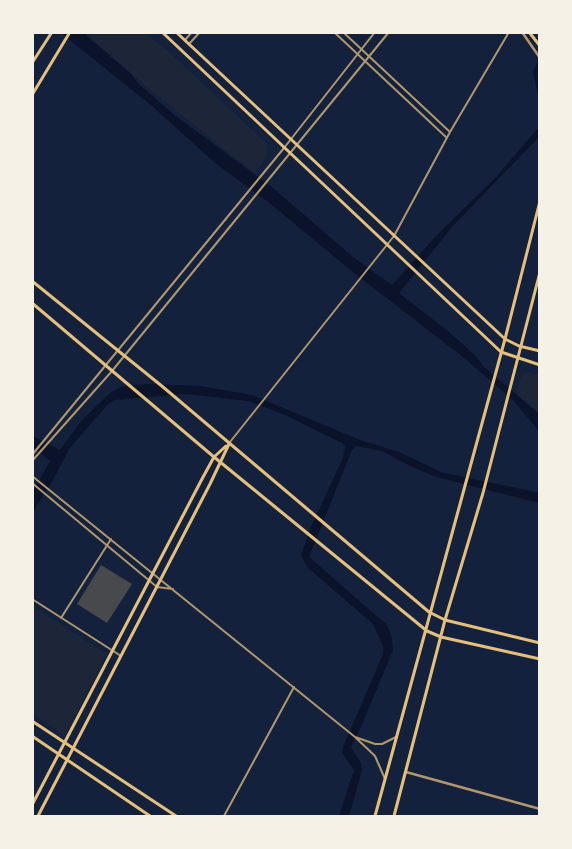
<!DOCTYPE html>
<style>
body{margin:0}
#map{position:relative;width:572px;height:849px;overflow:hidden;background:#14213d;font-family:Cabin,sans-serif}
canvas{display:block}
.frame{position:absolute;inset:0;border:34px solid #f6f1e7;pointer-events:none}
</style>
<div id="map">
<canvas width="572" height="849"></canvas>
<div class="frame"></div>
</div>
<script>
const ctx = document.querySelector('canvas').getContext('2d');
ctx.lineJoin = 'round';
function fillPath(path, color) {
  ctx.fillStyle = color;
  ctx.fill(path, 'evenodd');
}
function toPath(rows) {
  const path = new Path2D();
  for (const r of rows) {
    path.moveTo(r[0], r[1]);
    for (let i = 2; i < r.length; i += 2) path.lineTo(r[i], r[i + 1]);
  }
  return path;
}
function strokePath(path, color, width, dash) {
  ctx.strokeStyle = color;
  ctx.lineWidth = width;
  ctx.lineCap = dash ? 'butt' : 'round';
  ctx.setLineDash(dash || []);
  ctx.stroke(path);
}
fillPath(toPath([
 [90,33,145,33,166,49,266,143,267,155,255,174,148,88,92,39],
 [527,372,539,375,539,412,521,398,516,391,522,374],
 [32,606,107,654,65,736,33,714]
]), '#1d2539');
fillPath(toPath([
 [61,33,85,33,89,38,130,73,140,85,172,113,273,188,353,257,392,285,437,235,496,177,539,127,539,137,452,227,399,293,449,332,476,356,483,366,539,414,539,431,513,400,463,357,354,273,267,201,215,163,152,106],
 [539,58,539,99,533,72],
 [148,384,201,386,252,395,363,441,399,452,441,472,540,493,539,503,436,477,410,466,382,451,356,446,352,450,309,557,387,625,392,638,393,650,361,727,351,747,361,763,362,770,349,816,339,816,354,770,342,753,343,747,383,654,383,646,373,624,307,567,301,555,310,529,343,458,345,446,342,443,283,414,248,401,187,394,114,400,107,405,69,449,53,480,33,512,33,492,50,461,33,447,33,436,60,450,81,421,110,393,123,386]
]), '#0b132b');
fillPath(toPath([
 [101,565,132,584,107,623,77,604]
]), '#48494c');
strokePath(toPath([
 [334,32,447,138],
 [343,32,450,132],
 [185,40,192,32],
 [189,44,200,32],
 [230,442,394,236,450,132,509,32],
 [32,455,284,148,375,32],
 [32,461,112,371,389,32],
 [32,476,355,737],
 [32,483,157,587,173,589],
 [32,599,121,656],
 [61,618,111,539],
 [385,779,375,756,355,737,375,744,382,744,396,737],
 [224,816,294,687]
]), '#b1986c', 2);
strokePath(toPath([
 [522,32,540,58],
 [406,772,540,809]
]), '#b1986c', 2.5);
strokePath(toPath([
 [162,32,501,352,540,365],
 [176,32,505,339,519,346,540,351],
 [32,721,176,816],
 [32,736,150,816],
 [32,805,202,479,214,457,226,446],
 [38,816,210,484,229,444]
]), '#e5c07b', 3);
strokePath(toPath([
 [529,32,540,46],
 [538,32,540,35],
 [32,63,52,32],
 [32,95,70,32],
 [32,281,163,387,429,612,445,620,540,643],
 [32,303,214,457,427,631,441,637,540,659],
 [375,816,505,339,540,201],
 [394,816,445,620,483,493,540,272]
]), '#e5c07b', 3);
</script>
